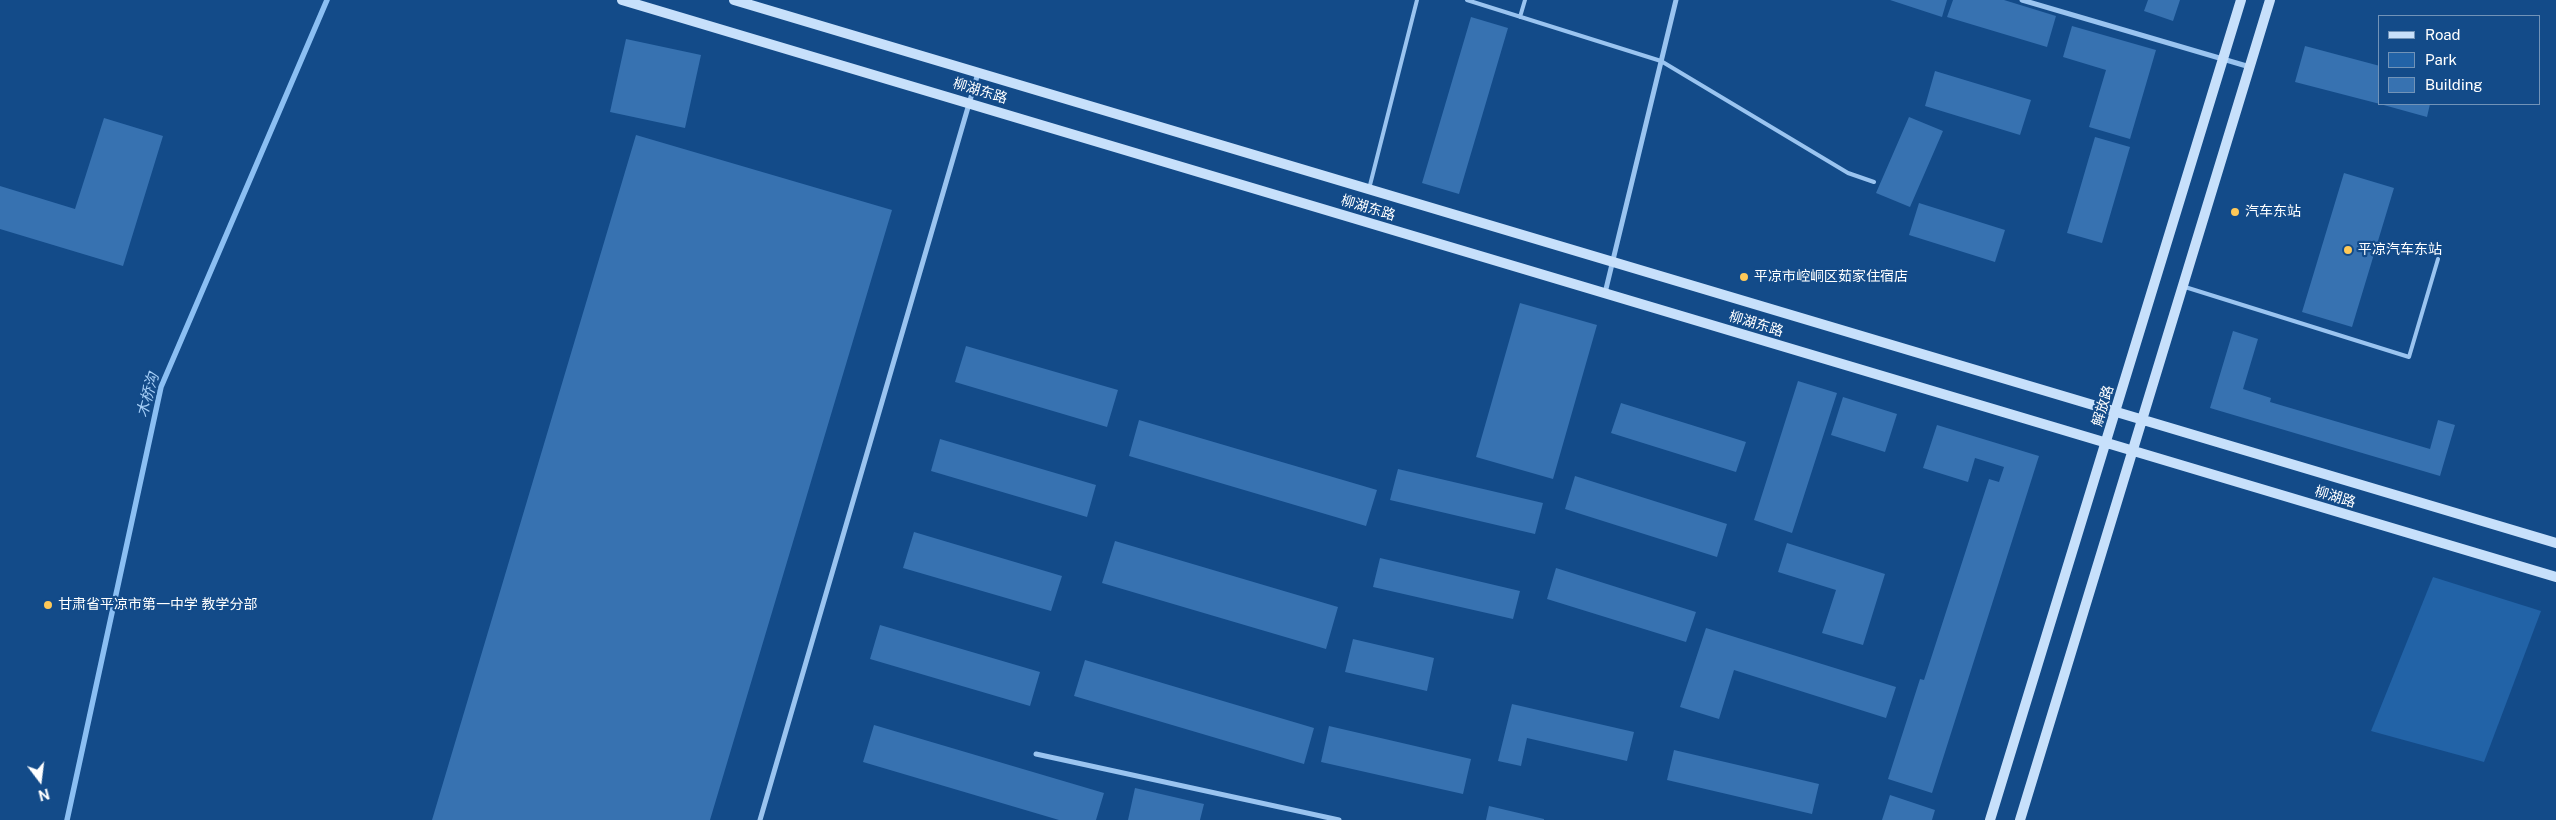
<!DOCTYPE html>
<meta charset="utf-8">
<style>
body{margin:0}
#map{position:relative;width:2556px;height:820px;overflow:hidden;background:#134b89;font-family:"Public Sans",sans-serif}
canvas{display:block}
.legend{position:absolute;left:2378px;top:15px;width:162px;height:90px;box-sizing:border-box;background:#134b89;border:1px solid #7193b8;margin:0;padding:6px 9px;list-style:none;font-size:15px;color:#fff}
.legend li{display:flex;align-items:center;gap:10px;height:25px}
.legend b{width:25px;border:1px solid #7193b8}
.north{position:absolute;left:15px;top:755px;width:50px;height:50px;-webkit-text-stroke:4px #134b89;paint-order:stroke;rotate:165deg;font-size:14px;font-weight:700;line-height:20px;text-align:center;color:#fff}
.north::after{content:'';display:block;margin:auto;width:18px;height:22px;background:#fff;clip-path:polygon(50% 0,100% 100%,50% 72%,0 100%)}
</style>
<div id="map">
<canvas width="2556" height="820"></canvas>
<ul class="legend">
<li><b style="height:6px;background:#c7e0fb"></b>Road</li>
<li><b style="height:14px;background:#2263a7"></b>Park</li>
<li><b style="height:14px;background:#3772b1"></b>Building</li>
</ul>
<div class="north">N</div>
</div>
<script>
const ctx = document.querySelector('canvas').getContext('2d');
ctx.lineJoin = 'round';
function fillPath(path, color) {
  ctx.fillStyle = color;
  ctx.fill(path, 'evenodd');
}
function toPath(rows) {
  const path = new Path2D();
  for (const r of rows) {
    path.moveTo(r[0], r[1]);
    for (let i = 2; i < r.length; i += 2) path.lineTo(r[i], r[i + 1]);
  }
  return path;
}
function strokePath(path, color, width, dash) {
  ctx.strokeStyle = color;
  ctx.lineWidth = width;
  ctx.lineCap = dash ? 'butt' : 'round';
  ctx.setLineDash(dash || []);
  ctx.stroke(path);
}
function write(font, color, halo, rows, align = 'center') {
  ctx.font = font + ' "Public Sans","Noto Sans SC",sans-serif';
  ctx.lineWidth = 4.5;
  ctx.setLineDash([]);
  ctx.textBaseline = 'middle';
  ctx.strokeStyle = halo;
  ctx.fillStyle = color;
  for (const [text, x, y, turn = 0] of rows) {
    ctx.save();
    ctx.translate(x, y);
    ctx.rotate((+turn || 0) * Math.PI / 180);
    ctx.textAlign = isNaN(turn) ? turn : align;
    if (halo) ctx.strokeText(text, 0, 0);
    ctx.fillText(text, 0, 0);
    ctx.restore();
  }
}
fillPath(toPath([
 [2433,577,2541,611,2484,762,2371,731]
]), '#2263a7');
strokePath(toPath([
 [67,820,161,387,327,0]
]), '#8bbff3', 5.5);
fillPath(toPath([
 [1890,0,1947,0,1942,17],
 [1953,0,2004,0,2056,16,2047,47,1947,17],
 [2148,0,2180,0,2173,21,2144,11],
 [1471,17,1508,28,1459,194,1422,183],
 [2072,26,2156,50,2130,139,2089,127,2106,70,2063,57],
 [626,39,701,55,685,128,610,112],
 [2305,46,2380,66,2380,104,2295,82],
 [1935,71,2031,100,2020,135,1925,106],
 [2380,104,2430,104,2427,117],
 [1909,117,1943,131,1910,207,1876,193],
 [104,118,163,136,123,266,0,229,0,186,75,209],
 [636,135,892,210,710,820,432,820],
 [2095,137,2130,147,2102,243,2067,233],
 [2344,173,2394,188,2352,327,2302,312],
 [1919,203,2005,230,1995,262,1909,235],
 [1520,303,1597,325,1553,479,1476,457],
 [2233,331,2258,339,2243,389,2271,398,2270,402,2430,449,2438,420,2455,425,2440,476,2210,408],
 [966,346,1118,390,1107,427,955,382],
 [1798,381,1837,393,1792,533,1754,520],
 [1843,397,1897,414,1885,452,1831,435],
 [1621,403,1746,442,1736,472,1611,433],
 [1139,420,1377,490,1366,526,1129,456],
 [1937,425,2039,456,1932,793,1888,779,1920,679,1924,680,1989,479,1999,482,2004,467,1975,458,1968,482,1923,468],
 [940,439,1096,485,1087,517,931,471],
 [1398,469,1543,503,1535,534,1390,500],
 [1575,476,1727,524,1717,557,1565,509],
 [914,532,1062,576,1051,611,903,568],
 [1115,541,1338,607,1326,649,1102,583],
 [1787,543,1885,574,1863,645,1822,633,1836,590,1778,572],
 [1380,558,1520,591,1513,619,1373,587],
 [1556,568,1696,612,1686,642,1547,599],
 [880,625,1040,672,1030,706,870,659],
 [1706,628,1896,687,1886,718,1734,670,1719,719,1680,707],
 [1353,639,1434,658,1427,691,1345,672],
 [1085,660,1314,728,1304,764,1074,696],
 [1512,704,1634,732,1627,761,1527,738,1521,766,1498,761],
 [874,725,1104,793,1096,820,1059,820,863,762],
 [1329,726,1471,759,1463,794,1321,762],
 [1674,750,1819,784,1812,814,1667,780],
 [1135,788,1204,804,1200,820,1128,820],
 [1890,795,1935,810,1932,820,1882,820],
 [1489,806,1544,819,1544,820,1486,820]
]), '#3772b1');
strokePath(toPath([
 [1467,0,1661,61,1848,173,1874,182],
 [1520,17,1525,0],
 [1369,189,1417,0],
 [2185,287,2409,357,2438,259]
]), '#9ac4f0', 4);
strokePath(toPath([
 [2022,0,2250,67],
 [1605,293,1676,0],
 [1036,754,1339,820],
 [760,820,978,73]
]), '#9ac4f0', 5);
strokePath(toPath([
 [622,0,2556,577],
 [734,0,2556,543],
 [1990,820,2241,0],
 [2020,820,2270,0]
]), '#c7e0fb', 10);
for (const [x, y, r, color] of [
 [2235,212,5,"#ffc958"],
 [2348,250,5,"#ffc958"],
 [1744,277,5,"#ffc958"],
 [48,605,5,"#ffc958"]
]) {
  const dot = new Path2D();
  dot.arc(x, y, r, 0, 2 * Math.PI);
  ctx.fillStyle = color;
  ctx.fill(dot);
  strokePath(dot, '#134b89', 2);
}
write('14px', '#fff', '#134b89', [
 ["柳湖东路",980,91,17],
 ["柳湖东路",1368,208,17],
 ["柳湖东路",1756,324,17],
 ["解放路",2103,406,-73],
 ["柳湖路",2335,497,17]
]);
write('14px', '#fff', '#134b89', [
 ["汽车东站",2245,212],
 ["平凉汽车东站",2358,250],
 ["平凉市崆峒区茹家住宿店",1754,277],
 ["甘肃省平凉市第一中学 教学分部",58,605]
], 'left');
write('italic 15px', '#a5cef7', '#134b89', [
 ["木桥沟",148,395,-74]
]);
</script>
